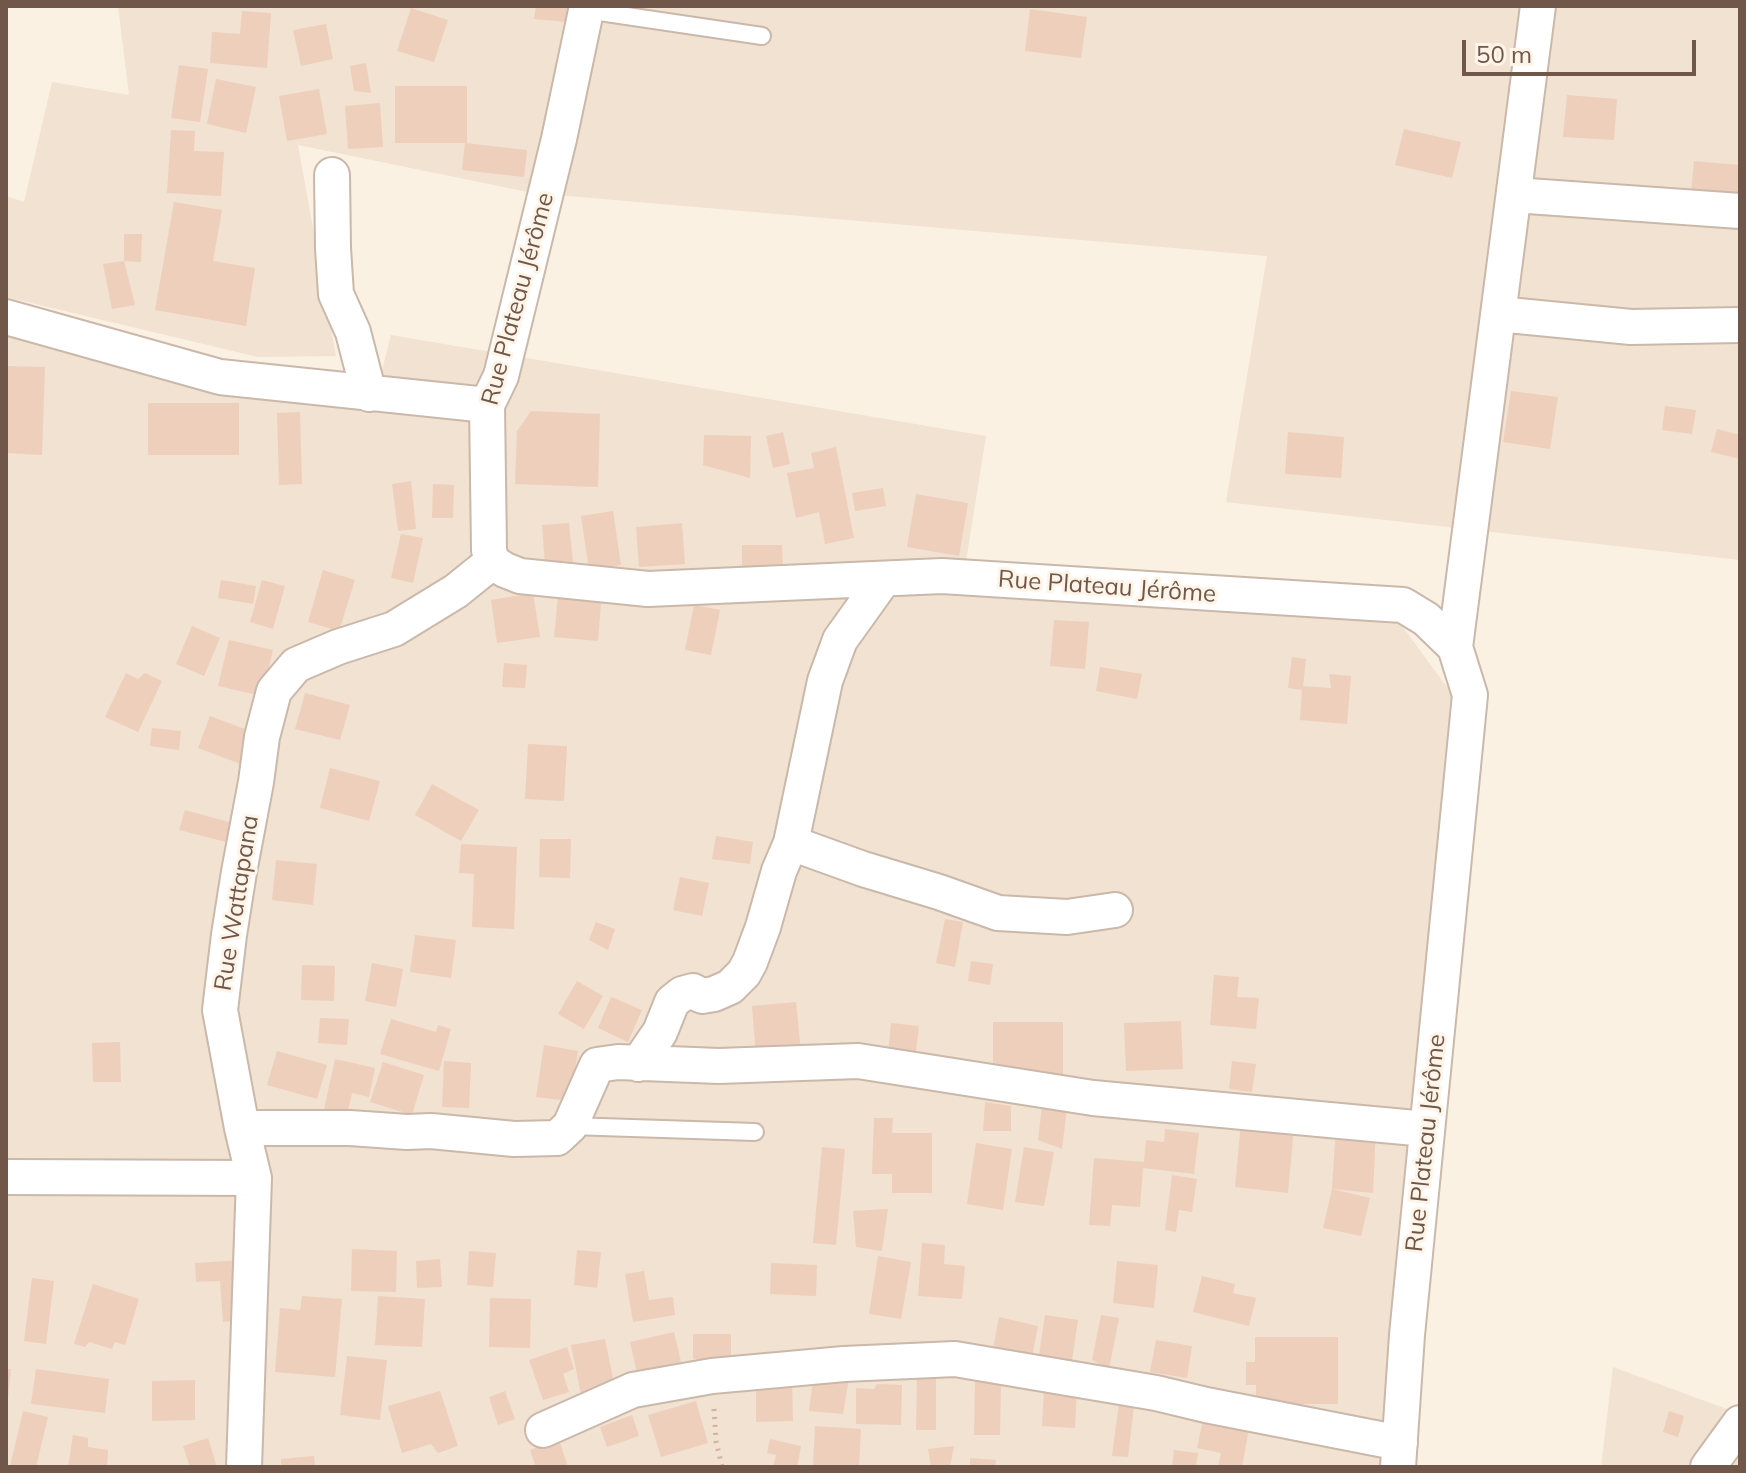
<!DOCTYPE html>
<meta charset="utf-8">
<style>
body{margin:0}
#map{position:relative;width:1746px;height:1473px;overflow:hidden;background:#faf1e2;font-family:Mulish,sans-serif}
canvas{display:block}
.frame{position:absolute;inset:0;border:8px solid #70574a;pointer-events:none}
.scale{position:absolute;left:1462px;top:40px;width:234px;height:36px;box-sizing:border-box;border:4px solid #70574a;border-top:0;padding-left:10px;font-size:24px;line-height:28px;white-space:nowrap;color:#70574a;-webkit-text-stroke:6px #fef5e8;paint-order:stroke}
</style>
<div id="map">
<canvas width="1746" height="1473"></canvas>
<div class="frame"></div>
<div class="scale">50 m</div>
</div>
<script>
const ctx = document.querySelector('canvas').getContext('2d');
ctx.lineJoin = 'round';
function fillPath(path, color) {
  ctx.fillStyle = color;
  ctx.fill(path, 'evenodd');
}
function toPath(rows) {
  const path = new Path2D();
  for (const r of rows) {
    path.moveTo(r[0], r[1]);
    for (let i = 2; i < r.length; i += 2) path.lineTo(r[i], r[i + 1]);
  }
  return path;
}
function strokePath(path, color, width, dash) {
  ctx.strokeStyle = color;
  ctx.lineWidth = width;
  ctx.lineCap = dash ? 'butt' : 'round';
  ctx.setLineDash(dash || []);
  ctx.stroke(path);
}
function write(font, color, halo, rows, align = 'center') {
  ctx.font = font + ' Mulish,sans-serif';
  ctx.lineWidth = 6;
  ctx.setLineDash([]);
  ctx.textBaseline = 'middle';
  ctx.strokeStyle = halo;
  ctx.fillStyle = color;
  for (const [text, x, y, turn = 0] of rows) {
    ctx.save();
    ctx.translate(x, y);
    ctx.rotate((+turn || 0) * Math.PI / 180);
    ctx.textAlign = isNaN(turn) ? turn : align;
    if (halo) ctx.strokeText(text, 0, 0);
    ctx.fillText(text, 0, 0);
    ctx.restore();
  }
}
fillPath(toPath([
 [118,6,1740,6,1740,560,1226,502,1267,256,533,193,298,145,336,356,258,357,6,297,6,196,24,202,52,82,129,95],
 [6,323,240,387,378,386,391,335,986,436,961,592,1397,619,1452,694,1394,1337,1387,1467,6,1467],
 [1613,1367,1740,1414,1740,1467,1601,1467]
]), '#f1e2d1');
fillPath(toPath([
 [536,6,568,6,567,22,534,19],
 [411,8,448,20,434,62,397,51],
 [1030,9,1087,17,1081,58,1025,51],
 [242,11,271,13,267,68,210,63,212,32,240,34],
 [326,24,333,59,301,66,293,30],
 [366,63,371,93,354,91,350,66],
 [179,65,208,69,200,122,171,118],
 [216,79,256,87,246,133,207,124],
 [395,86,467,86,467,143,395,143],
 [319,89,327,134,287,141,279,96],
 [1567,95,1617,99,1614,140,1563,137],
 [380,103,383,147,348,149,345,106],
 [1404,129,1461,142,1452,178,1395,165],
 [171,130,195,131,194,151,224,152,221,196,167,193],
 [465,143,527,150,524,177,462,170],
 [1694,161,1740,165,1740,208,1690,204],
 [174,202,222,210,213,261,255,268,246,326,155,310],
 [124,234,142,234,141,262,124,261,135,305,112,309,103,264,124,261],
 [6,366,45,367,42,455,6,453],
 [1511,391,1558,397,1550,449,1503,442],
 [148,403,239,403,239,455,148,455],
 [1665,406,1696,410,1692,434,1662,430],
 [531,411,600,414,598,487,515,484,517,431],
 [300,412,302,484,279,485,277,413],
 [1717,429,1740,435,1740,459,1711,452],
 [783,432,790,464,773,468,766,436],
 [1288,432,1344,437,1341,478,1285,474],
 [704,435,751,436,750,478,703,465],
 [836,447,854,538,825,544,819,512,796,518,787,473,814,468,811,453],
 [411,481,416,529,398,531,392,484],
 [433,484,454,485,453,518,432,518],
 [883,488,886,506,855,511,852,493],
 [916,494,968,503,959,556,907,547],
 [613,511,621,565,589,570,581,516],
 [569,523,573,562,545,565,542,525],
 [682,523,685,564,639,567,636,527],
 [401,534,423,538,413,583,391,578],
 [742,545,782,545,783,576,742,577],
 [323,570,355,580,339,631,308,622],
 [221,580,256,586,253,604,218,598],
 [262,580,285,586,273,629,250,622],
 [559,586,602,590,598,641,554,637],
 [533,593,540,637,497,643,491,600],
 [694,605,720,610,711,655,685,650],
 [1054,620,1089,622,1085,669,1050,666],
 [192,626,220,638,204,676,176,664],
 [229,640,273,650,262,696,218,686],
 [1292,657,1306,659,1303,686,1331,688,1329,674,1351,676,1347,724,1300,720,1302,690,1288,688],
 [504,663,527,665,525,688,502,687],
 [1100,667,1142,674,1137,699,1096,691],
 [126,673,138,679,145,673,162,681,138,732,105,717],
 [305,693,350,705,340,740,295,729],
 [210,716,253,732,241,764,198,748],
 [152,728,181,731,179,750,150,746],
 [528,744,567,746,564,801,525,799],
 [330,768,380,781,369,821,320,808],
 [432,784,479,810,461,841,415,815],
 [185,810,236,824,230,843,179,830],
 [716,836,753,842,750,864,712,859],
 [540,839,571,839,570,878,539,877],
 [461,844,517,847,514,929,472,927,474,874,459,873],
 [276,860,317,864,313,905,272,900],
 [680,877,709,883,702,916,673,910],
 [945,919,963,922,955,967,936,963],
 [596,922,615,929,608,950,589,940],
 [415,935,456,940,451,978,410,972],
 [971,961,993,964,990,985,968,981],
 [372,963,403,969,396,1007,365,1001],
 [302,965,335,966,334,1001,301,1000],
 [1214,975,1239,977,1237,997,1259,998,1256,1029,1210,1025],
 [577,981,603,996,584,1029,558,1014],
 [611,997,642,1010,628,1042,598,1028],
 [796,1002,801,1053,756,1057,752,1006],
 [320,1018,349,1019,347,1045,318,1043],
 [391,1019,436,1032,438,1025,451,1029,439,1071,380,1054],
 [1181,1021,1183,1069,1126,1071,1124,1023],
 [993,1022,1063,1022,1063,1082,993,1082],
 [891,1023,919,1026,915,1058,888,1055],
 [120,1042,121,1082,93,1082,92,1043],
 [544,1045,578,1051,570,1101,536,1097],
 [277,1051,327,1065,317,1099,267,1085],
 [335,1059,375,1068,369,1097,352,1093,346,1119,323,1114],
 [444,1061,471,1063,469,1108,442,1107],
 [1232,1061,1256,1064,1252,1092,1229,1089],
 [383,1062,424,1075,412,1115,370,1102],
 [985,1102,1011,1106,1011,1131,983,1131],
 [1042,1106,1067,1108,1062,1149,1038,1140],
 [874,1118,893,1118,892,1133,932,1133,932,1193,892,1193,892,1174,872,1174],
 [1241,1122,1294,1127,1288,1193,1235,1187],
 [1336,1127,1376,1129,1373,1193,1332,1189],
 [1165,1129,1199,1133,1194,1174,1143,1168,1140,1207,1112,1205,1110,1226,1089,1225,1094,1158,1144,1162,1146,1140,1164,1142],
 [976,1143,1012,1149,1003,1210,967,1204],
 [822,1147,845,1149,836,1245,813,1243],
 [1024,1147,1054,1152,1044,1206,1015,1202],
 [1172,1175,1197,1179,1192,1212,1179,1210,1176,1232,1165,1230],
 [1332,1189,1370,1198,1361,1236,1323,1228],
 [888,1209,882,1251,856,1247,853,1211],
 [922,1243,945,1245,944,1264,965,1266,962,1299,918,1296],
 [352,1249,397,1251,396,1292,351,1291],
 [577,1250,601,1252,597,1288,574,1285],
 [469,1251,496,1253,493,1287,467,1285],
 [878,1256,911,1262,901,1319,869,1314],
 [440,1259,442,1287,417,1288,416,1261],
 [243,1260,246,1320,223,1322,220,1281,196,1282,195,1263],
 [1117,1261,1158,1265,1154,1308,1113,1303],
 [771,1263,817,1265,816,1296,770,1294],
 [644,1271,649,1300,673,1297,675,1315,633,1322,625,1274],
 [1202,1276,1235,1284,1233,1293,1256,1298,1249,1326,1193,1312],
 [32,1278,54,1281,46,1344,24,1341],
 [93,1284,139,1299,125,1345,115,1342,112,1349,89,1342,85,1347,74,1344],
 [302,1296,342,1299,335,1377,275,1372,280,1308,300,1310],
 [378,1296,425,1299,422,1347,375,1345],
 [490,1298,531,1299,530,1348,489,1347],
 [1045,1315,1078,1320,1071,1367,1038,1362],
 [1101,1315,1119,1318,1109,1369,1092,1360],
 [999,1317,1038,1326,1032,1357,993,1349],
 [674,1332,681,1362,637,1373,630,1342],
 [693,1334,731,1334,731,1359,693,1359],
 [1255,1337,1338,1337,1338,1404,1256,1404,1256,1385,1246,1385,1246,1362,1255,1362],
 [605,1339,616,1393,582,1399,571,1345],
 [1156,1340,1192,1346,1187,1378,1150,1372],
 [567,1347,574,1369,563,1374,569,1392,543,1400,529,1360],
 [347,1356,387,1360,380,1420,340,1415],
 [6,1369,11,1369,8,1398,6,1398],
 [36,1369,109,1379,105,1413,31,1404],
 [917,1375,936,1375,936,1430,916,1430],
 [849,1378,843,1414,809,1411,813,1379],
 [195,1380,195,1420,152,1421,152,1381],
 [792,1381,793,1421,756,1422,756,1382],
 [975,1381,1001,1382,1000,1435,974,1435],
 [877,1384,902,1385,901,1425,856,1424,856,1388,874,1389],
 [1044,1387,1077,1388,1075,1428,1042,1426],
 [440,1391,458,1446,438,1453,431,1444,402,1453,388,1406],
 [505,1391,515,1419,498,1425,489,1397],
 [1120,1395,1135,1397,1128,1457,1112,1456],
 [696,1401,708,1443,661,1457,648,1415],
 [23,1411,48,1417,36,1467,10,1467],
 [1669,1411,1684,1416,1678,1437,1663,1432],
 [632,1415,639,1436,607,1447,600,1427],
 [1204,1415,1250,1423,1242,1467,1218,1467,1221,1453,1197,1448],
 [815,1426,861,1429,859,1467,813,1467],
 [73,1435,88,1438,88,1447,108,1450,107,1467,68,1467],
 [208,1438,217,1467,190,1467,183,1446],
 [770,1439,801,1446,797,1467,773,1467,776,1455,767,1453],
 [559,1440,568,1467,536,1467,530,1450],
 [954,1446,950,1467,931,1467,928,1449],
 [1174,1450,1198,1453,1196,1467,1172,1467],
 [314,1456,315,1467,281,1467,281,1459],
 [970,1458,996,1460,995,1467,970,1467]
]), '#eecfbc');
const lane = toPath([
 [586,10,762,36],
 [570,1126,755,1132]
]);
const street = toPath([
 [587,6,559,139,501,376,487,405,489,550,492,562,505,570,520,576,648,589,942,576,1403,605,1426,619,1455,647,1470,695,1407,1335,1398,1467],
 [332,175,333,248,336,294,353,332,369,394],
 [1514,195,1740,211],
 [1498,314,1631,327,1740,325],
 [6,317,220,377,487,405],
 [1455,647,1538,6],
 [791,843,863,869,939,892,998,913,1067,917,1115,910],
 [638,1064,660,1032,672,1002,682,994,693,991,702,996,714,994,730,987,744,973,750,962,763,927,779,871,791,843,825,681,840,640,883,580],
 [242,1128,350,1128,407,1132,431,1131,514,1139,557,1138,570,1126,597,1065,618,1062,719,1066,858,1061,1093,1098,1426,1129],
 [6,1177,254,1178],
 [543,1430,633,1390,712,1376,844,1364,955,1359,1156,1393,1206,1405,1400,1443],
 [244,1467,254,1178,242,1128,220,1010,229,935,239,872,256,782,262,737,274,691,296,665,338,647,394,629,456,591,492,562],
 [1708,1467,1740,1423]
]);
strokePath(lane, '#cab8aa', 20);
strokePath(street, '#cab8aa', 38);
strokePath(toPath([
 [714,1409,716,1441,722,1467]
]), '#d2b29f', 5, [2, 6]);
strokePath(lane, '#fff', 16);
strokePath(street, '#fff', 34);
write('24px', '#70574a', '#fef5e8', [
 ["Rue Plateau Jérôme",518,299,-75],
 ["Rue Plateau Jérôme",1107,587,4],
 ["Rue Wattapana",237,903,-81],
 ["Rue Plateau Jérôme",1426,1143,-84]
]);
</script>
